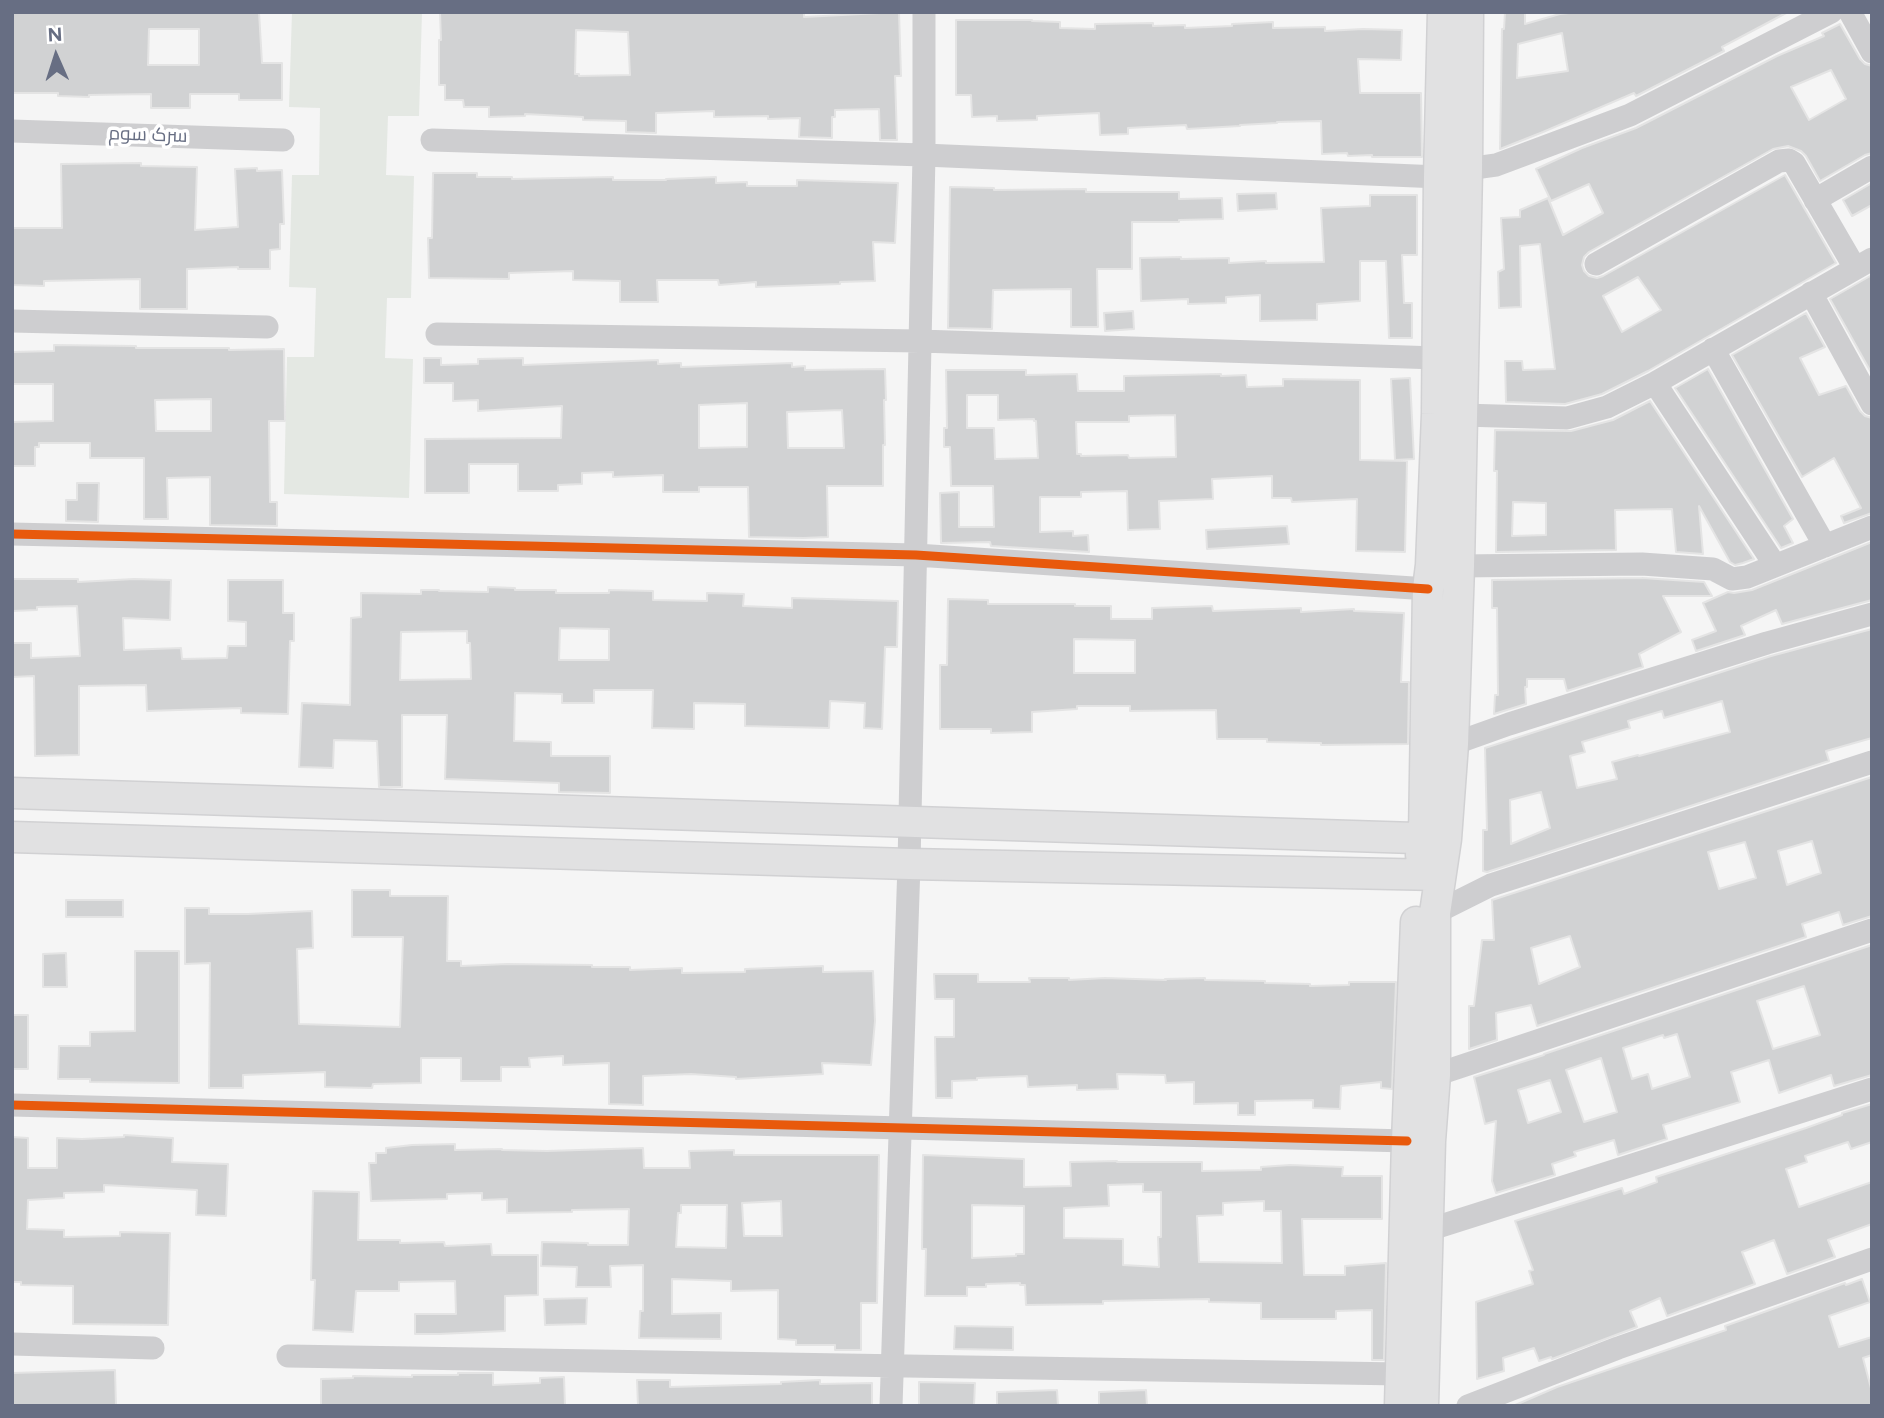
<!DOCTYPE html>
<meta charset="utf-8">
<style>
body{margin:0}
#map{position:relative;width:1884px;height:1418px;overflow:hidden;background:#f5f5f5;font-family:Figtree,sans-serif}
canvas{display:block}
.frame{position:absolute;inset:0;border:14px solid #676e83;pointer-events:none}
.north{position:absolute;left:21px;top:21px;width:70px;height:70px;-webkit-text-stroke:5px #fff;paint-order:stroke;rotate:357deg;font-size:19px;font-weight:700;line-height:28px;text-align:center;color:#676e83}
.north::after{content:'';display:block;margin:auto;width:24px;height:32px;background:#676e83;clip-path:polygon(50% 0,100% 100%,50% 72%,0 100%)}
</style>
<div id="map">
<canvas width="1884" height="1418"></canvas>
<div class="frame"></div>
<div class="north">N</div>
</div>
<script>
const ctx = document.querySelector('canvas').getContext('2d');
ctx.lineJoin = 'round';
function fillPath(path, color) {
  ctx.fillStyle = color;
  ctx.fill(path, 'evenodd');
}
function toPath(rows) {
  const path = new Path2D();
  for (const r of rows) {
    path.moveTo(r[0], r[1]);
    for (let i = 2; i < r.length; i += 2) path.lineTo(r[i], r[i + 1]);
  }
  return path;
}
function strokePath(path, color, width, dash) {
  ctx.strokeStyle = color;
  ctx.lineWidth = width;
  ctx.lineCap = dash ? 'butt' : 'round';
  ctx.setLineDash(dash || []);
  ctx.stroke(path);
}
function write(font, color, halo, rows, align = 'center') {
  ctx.font = font + ' Figtree,Cairo,sans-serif';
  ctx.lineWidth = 7;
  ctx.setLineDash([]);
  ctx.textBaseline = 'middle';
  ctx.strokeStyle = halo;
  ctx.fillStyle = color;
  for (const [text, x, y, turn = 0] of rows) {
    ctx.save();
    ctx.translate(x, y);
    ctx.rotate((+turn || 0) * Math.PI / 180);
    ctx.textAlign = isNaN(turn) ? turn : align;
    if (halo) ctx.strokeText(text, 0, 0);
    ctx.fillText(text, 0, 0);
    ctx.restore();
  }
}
fillPath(toPath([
 [292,12,422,12,419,116,388,116,386,175,414,176,411,298,387,298,385,358,413,359,409,498,284,494,287,357,314,357,316,288,289,287,292,175,319,175,320,108,289,107]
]), '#e4e8e3');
const building = toPath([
 [13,12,259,12,262,63,282,63,282,100,239,100,239,94,190,94,190,108,151,108,151,94,89,95,89,97,58,96,58,93,12,93,13,12],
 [149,29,199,29,199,65,148,65,149,29],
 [440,12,804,12,804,17,899,12,901,76,895,76,897,140,880,140,879,109,835,110,835,117,832,117,832,138,799,137,800,118,768,119,768,116,714,117,714,111,656,113,656,133,626,132,626,121,583,120,583,117,525,114,525,116,489,117,489,107,464,107,463,100,445,100,445,85,439,85,439,40,441,40,440,12],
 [576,30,628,32,630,75,579,76,579,74,575,74,576,30],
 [1505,12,1525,12,1525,24,1560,14,1578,12,1788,12,1722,47,1724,51,1636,96,1634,93,1543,132,1500,149,1502,29,1504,29,1505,12],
 [1562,33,1568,71,1517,78,1518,44,1562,33],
 [956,20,1032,20,1032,21,1060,22,1060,28,1095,29,1095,24,1153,23,1153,26,1185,25,1185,28,1232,26,1232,24,1273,22,1273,28,1325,27,1325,31,1363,29,1402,30,1401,60,1358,59,1360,93,1421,93,1422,157,1372,157,1372,155,1348,156,1347,153,1322,154,1321,121,1277,122,1277,123,1240,125,1240,126,1187,129,1186,125,1128,128,1128,134,1100,135,1099,113,1037,116,1037,120,997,121,997,116,972,117,971,95,956,95,956,20],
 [1840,24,1860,59,1865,64,1872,66,1872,153,1865,155,1820,181,1806,156,1801,151,1788,146,1773,149,1589,252,1584,257,1582,265,1584,271,1589,276,1597,278,1603,276,1785,175,1836,263,1648,371,1602,394,1565,404,1506,402,1505,361,1522,361,1523,370,1555,369,1540,244,1520,246,1521,307,1499,308,1498,272,1504,269,1501,218,1520,217,1520,210,1548,198,1563,235,1603,213,1589,184,1551,201,1536,169,1582,148,1636,128,1777,56,1824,36,1822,33,1840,24],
 [1831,70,1846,99,1809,120,1791,87,1831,70],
 [1638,277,1661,310,1622,332,1603,296,1638,277],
 [141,163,141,166,197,167,195,230,238,227,235,169,257,168,257,171,282,170,284,224,280,224,280,249,270,250,270,269,238,269,238,267,187,269,187,309,140,309,140,279,44,281,44,286,12,285,12,228,62,228,61,164,141,163],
 [433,173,477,173,477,177,512,177,512,179,613,177,613,180,666,180,666,179,716,177,716,183,747,182,747,186,797,186,797,180,898,183,895,243,873,242,875,281,840,282,840,284,756,287,756,282,719,285,718,280,657,280,658,302,620,302,620,281,573,280,573,271,509,273,509,279,429,278,428,238,432,238,433,173],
 [1872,183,1872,205,1852,216,1843,200,1872,183],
 [950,187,994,188,994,190,1086,189,1086,192,1179,192,1179,199,1222,198,1223,219,1179,220,1179,222,1132,222,1132,269,1097,269,1098,327,1071,327,1071,289,993,290,992,329,948,328,950,187],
 [1276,193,1277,209,1238,211,1237,194,1276,193],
 [1370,195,1417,195,1417,255,1402,255,1404,303,1412,303,1412,338,1389,338,1386,261,1360,261,1360,301,1317,304,1317,320,1260,321,1260,295,1226,297,1226,303,1188,304,1188,299,1141,301,1140,258,1181,257,1181,259,1229,258,1229,263,1266,261,1266,263,1324,262,1321,208,1370,206,1370,195],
 [1872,275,1872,374,1830,299,1872,275],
 [1133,311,1134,329,1105,331,1104,313,1133,311],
 [1806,313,1825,347,1800,358,1819,395,1846,386,1860,411,1865,416,1872,418,1872,513,1844,523,1841,516,1861,508,1834,458,1802,477,1732,355,1806,313],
 [54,345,136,346,136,348,229,348,229,350,284,349,285,421,269,421,270,502,277,502,277,526,210,525,210,477,167,478,168,519,144,519,144,458,90,458,90,443,39,443,39,447,35,447,35,466,12,466,12,422,53,421,53,384,12,384,12,352,54,351,54,345],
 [211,399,211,431,156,431,155,400,211,399],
 [424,358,441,358,441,365,478,364,478,359,523,358,523,365,658,360,658,364,681,363,681,367,792,363,792,367,805,366,805,370,885,369,886,400,884,400,885,445,883,445,883,486,827,486,828,537,803,538,749,537,748,487,699,487,699,492,663,492,663,475,613,477,613,472,582,473,582,484,558,485,558,491,518,491,518,464,469,464,469,493,425,493,425,439,561,438,562,406,478,411,478,400,453,401,453,383,424,383,424,358],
 [747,403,747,447,699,448,699,405,747,403],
 [842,410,844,448,788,448,787,412,842,410],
 [1708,369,1793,519,1784,526,1793,543,1781,548,1675,388,1708,369],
 [946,370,1026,370,1026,375,1077,374,1078,391,1124,391,1124,376,1221,374,1221,376,1246,375,1247,387,1283,386,1283,379,1360,380,1360,460,1407,461,1405,552,1356,551,1357,499,1292,502,1291,498,1272,498,1272,476,1212,479,1213,499,1159,501,1160,529,1128,530,1127,491,1081,492,1081,497,1040,497,1040,532,1073,531,1073,536,1088,535,1089,552,991,546,990,542,941,543,940,493,959,492,959,527,994,527,993,486,951,486,950,447,944,447,944,428,947,428,946,370],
 [967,395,998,395,998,420,1034,419,1034,421,1036,421,1038,458,995,459,994,428,967,428,967,395],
 [1175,415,1176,457,1129,458,1128,455,1081,456,1081,454,1077,454,1076,422,1129,422,1129,416,1175,415],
 [1410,378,1414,459,1395,460,1391,379,1410,378],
 [1650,401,1754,559,1743,563,1735,565,1730,562,1699,506,1703,554,1676,552,1672,509,1615,510,1616,550,1496,552,1497,471,1494,471,1495,430,1571,431,1613,420,1650,401],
 [1513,502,1546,503,1546,535,1512,536,1513,502],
 [77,483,99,483,98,522,66,521,66,500,77,500,77,483],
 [1287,526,1289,544,1207,549,1206,530,1287,526],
 [1872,542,1872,600,1782,624,1776,610,1741,626,1745,635,1696,651,1692,640,1716,631,1703,603,1728,592,1734,593,1752,590,1872,542],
 [1642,578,1704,582,1712,596,1663,596,1681,632,1639,654,1643,667,1567,691,1564,679,1527,679,1527,687,1525,687,1526,704,1494,714,1495,695,1498,695,1497,608,1492,608,1492,580,1642,578],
 [12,579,78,579,78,582,134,579,171,580,170,620,123,618,124,650,181,648,182,659,227,658,228,646,246,646,246,622,228,621,228,580,283,580,283,613,294,613,294,641,290,641,288,714,241,713,241,708,147,711,146,685,79,686,79,755,35,756,34,676,12,677,12,643,31,643,31,658,80,656,77,606,37,607,37,610,12,611,12,579],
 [488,587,515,588,515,590,556,590,556,593,609,593,609,590,653,591,653,600,707,601,707,593,744,594,743,606,792,608,792,598,898,601,897,647,885,647,882,729,864,728,865,703,830,701,829,728,745,726,745,704,694,703,694,729,652,728,653,690,594,690,594,703,562,703,562,694,515,693,514,741,551,742,551,756,610,756,610,793,559,792,559,783,445,779,447,715,402,715,402,787,379,787,377,741,334,740,333,768,299,767,302,703,350,705,351,618,361,617,361,593,421,594,421,590,439,590,439,591,488,592,488,587],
 [560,628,609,629,609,660,559,660,560,628],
 [467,631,467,643,470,643,471,679,400,680,401,632,467,631],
 [948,599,988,600,988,604,1075,604,1075,606,1111,606,1111,619,1152,619,1152,608,1212,606,1213,611,1301,608,1301,612,1354,609,1354,611,1404,613,1401,682,1409,682,1408,744,1321,745,1321,743,1267,742,1267,739,1217,739,1216,710,1130,711,1130,706,1077,706,1077,709,1032,712,1032,732,991,733,991,729,940,729,940,665,947,665,948,599],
 [1074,639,1135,640,1135,673,1074,673,1074,639],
 [1872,629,1872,738,1826,751,1829,761,1487,872,1483,871,1483,830,1487,830,1485,748,1771,656,1872,629],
 [1722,701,1730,732,1639,756,1638,755,1612,762,1617,779,1577,788,1570,756,1585,752,1582,742,1630,728,1628,721,1662,711,1664,718,1722,701],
 [1541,792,1550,828,1511,844,1510,800,1541,792],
 [1872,777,1872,916,1843,925,1839,912,1802,924,1806,937,1537,1026,1531,1005,1496,1013,1497,1040,1469,1049,1469,1006,1474,1006,1482,940,1494,940,1492,900,1872,777],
 [1812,841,1821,873,1787,885,1778,851,1812,841],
 [1745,842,1756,878,1719,889,1708,852,1745,842],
 [1570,936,1580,967,1539,984,1531,948,1570,936],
 [352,890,390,890,390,896,448,896,447,961,461,961,461,966,507,964,592,965,592,967,630,967,630,970,682,968,682,973,745,972,745,969,823,966,823,972,873,971,875,1021,871,1065,822,1063,823,1074,736,1079,736,1077,691,1074,643,1076,643,1105,609,1104,609,1063,563,1065,563,1056,529,1058,530,1067,501,1067,501,1081,461,1081,461,1058,421,1058,421,1083,373,1084,372,1088,325,1087,325,1072,243,1075,243,1088,209,1088,210,963,185,964,185,908,209,908,209,914,248,914,312,911,313,948,297,949,299,1024,400,1027,403,937,352,937,352,890],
 [66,900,123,900,123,917,66,917,66,900],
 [1872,945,1872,1075,1834,1086,1831,1075,1779,1093,1769,1060,1731,1072,1740,1102,1663,1125,1667,1139,1618,1155,1614,1140,1574,1152,1576,1156,1552,1164,1555,1175,1496,1193,1492,1181,1496,1121,1485,1124,1474,1077,1544,1055,1544,1054,1872,945],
 [1804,986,1820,1035,1773,1049,1757,1001,1804,986],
 [1677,1034,1690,1077,1652,1089,1648,1074,1632,1079,1623,1048,1663,1035,1664,1038,1677,1034],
 [1601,1058,1617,1112,1584,1122,1566,1070,1601,1058],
 [1550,1080,1561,1112,1528,1123,1518,1090,1550,1080],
 [135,951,179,951,179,1083,90,1082,90,1079,58,1079,59,1046,90,1046,90,1032,135,1031,135,951],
 [66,953,67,987,43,987,43,954,66,953],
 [934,974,978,974,978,982,1030,982,1029,978,1069,978,1069,980,1105,978,1166,980,1165,979,1205,978,1205,980,1265,981,1265,983,1310,984,1310,986,1349,985,1349,982,1396,982,1392,1089,1381,1088,1381,1082,1341,1086,1340,1109,1313,1108,1313,1100,1255,1101,1255,1115,1238,1115,1238,1103,1194,1104,1194,1082,1166,1083,1165,1075,1117,1074,1118,1089,1077,1090,1077,1085,1028,1087,1027,1076,977,1078,977,1080,952,1081,952,1098,936,1098,935,1037,954,1037,954,999,935,999,934,974],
 [12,1015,28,1015,28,1069,12,1069,12,1015],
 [1872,1104,1872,1142,1851,1149,1848,1142,1805,1156,1807,1162,1786,1169,1799,1207,1872,1182,1872,1224,1828,1240,1835,1257,1787,1274,1774,1240,1742,1252,1755,1284,1667,1316,1660,1298,1630,1311,1637,1327,1552,1359,1551,1357,1539,1361,1534,1348,1503,1358,1504,1371,1477,1379,1476,1302,1533,1284,1529,1271,1533,1270,1515,1221,1622,1188,1624,1194,1657,1182,1656,1177,1806,1128,1842,1115,1842,1113,1872,1104],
 [124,1135,173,1138,172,1162,228,1164,226,1216,196,1215,197,1190,104,1185,104,1192,64,1193,64,1198,28,1200,27,1229,64,1230,64,1237,120,1236,120,1232,170,1233,168,1325,73,1324,73,1286,21,1285,21,1282,12,1282,12,1137,28,1138,28,1168,57,1168,57,1138,82,1139,124,1137,124,1135],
 [455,1144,455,1150,502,1149,502,1150,547,1151,643,1148,644,1168,690,1168,689,1151,734,1150,734,1155,879,1155,877,1303,861,1303,861,1350,835,1350,835,1345,796,1345,796,1340,778,1339,778,1290,731,1291,731,1281,672,1279,672,1314,721,1313,721,1339,639,1338,640,1311,643,1311,643,1265,610,1266,611,1287,576,1287,577,1267,541,1266,542,1242,588,1243,588,1245,628,1245,629,1209,572,1210,572,1212,507,1213,507,1199,482,1200,482,1193,447,1194,447,1199,371,1201,369,1163,376,1163,376,1153,386,1153,386,1148,412,1145,455,1144],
 [781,1201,782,1236,744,1236,742,1203,781,1201],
 [681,1205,727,1205,726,1248,676,1247,678,1213,681,1213,681,1205],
 [923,1155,1024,1159,1024,1187,1071,1186,1070,1162,1117,1161,1117,1162,1202,1162,1202,1171,1261,1170,1261,1167,1290,1165,1343,1167,1342,1176,1382,1176,1382,1219,1302,1219,1304,1275,1345,1275,1345,1266,1386,1263,1384,1360,1372,1360,1372,1310,1336,1311,1336,1319,1261,1319,1261,1303,1209,1302,1209,1299,1103,1301,1103,1304,1026,1305,1025,1285,1020,1285,1020,1283,986,1284,986,1287,967,1287,967,1296,925,1296,926,1249,922,1249,923,1155],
 [1143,1184,1143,1192,1161,1192,1161,1237,1158,1237,1159,1267,1123,1265,1123,1239,1064,1238,1064,1208,1109,1206,1108,1185,1143,1184],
 [1264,1201,1264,1211,1281,1211,1282,1263,1199,1262,1197,1216,1223,1215,1223,1203,1264,1201],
 [972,1205,1024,1206,1024,1254,1016,1254,1016,1256,972,1258,972,1205],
 [313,1191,359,1192,358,1240,400,1240,400,1243,444,1242,445,1246,491,1244,492,1255,538,1255,538,1295,505,1296,505,1331,439,1334,415,1334,415,1314,456,1314,455,1281,399,1282,399,1291,356,1291,353,1332,313,1330,315,1280,311,1280,313,1191],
 [1862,1279,1870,1302,1829,1316,1839,1347,1872,1337,1872,1355,1863,1358,1872,1392,1872,1406,1513,1406,1557,1387,1726,1330,1725,1326,1845,1283,1846,1285,1862,1279],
 [587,1298,586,1324,545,1325,544,1299,587,1298],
 [955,1326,1013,1327,1013,1350,954,1349,955,1326],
 [115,1370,116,1406,12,1406,12,1373,115,1370],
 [458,1373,493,1373,493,1385,540,1383,540,1378,564,1377,565,1406,321,1406,321,1379,353,1378,353,1376,412,1377,412,1375,458,1375,458,1373],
 [637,1380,670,1380,670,1387,781,1384,781,1382,820,1380,820,1384,872,1383,872,1406,638,1406,637,1380],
 [919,1382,975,1383,974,1406,919,1406,919,1382],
 [1057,1390,1058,1406,997,1406,997,1392,1057,1390],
 [1146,1390,1147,1406,1099,1406,1099,1392,1146,1390]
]);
fillPath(building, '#d1d2d3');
strokePath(building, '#e4e4e4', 2);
const major = toPath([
 [12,793,1446,839],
 [12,837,909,864,1440,875],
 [1421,855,1424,837,1428,589,1431,565,1437,414,1439,177,1443,12],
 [1400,1406,1407,1141,1416,922],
 [1423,1406,1430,1141,1435,1075,1435,913,1446,839,1453,744,1459,566,1467,169,1468,12]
]);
strokePath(major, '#d1d1d3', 33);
strokePath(toPath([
 [1850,12,1872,52],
 [12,131,283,140],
 [432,140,924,155,1439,177],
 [1467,169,1496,165,1630,115,1831,12],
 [1815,200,1872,167],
 [1596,264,1779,161,1789,160,1794,163,1855,268],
 [1811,293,1872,404],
 [12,321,267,327],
 [437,334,920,341,1437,358],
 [1713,349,1825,546],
 [1655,383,1775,565],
 [1462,415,1567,418,1607,407,1655,383,1872,259],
 [12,534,916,555,1428,589],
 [1459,566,1642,564,1713,569,1732,579,1747,577,1872,527],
 [1453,744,1509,724,1767,643,1872,614],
 [1435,913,1491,885,1872,762],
 [1435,1075,1872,930],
 [12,1105,1407,1141],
 [1428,1230,1872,1089],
 [12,1344,153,1348],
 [288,1356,1401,1374],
 [891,1406,909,864,924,155,924,12],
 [1468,1406,1618,1348,1872,1259]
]), '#ceced0', 23);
strokePath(major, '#e1e1e2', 30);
strokePath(toPath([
 [12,534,916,555,1428,589],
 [12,1105,1407,1141]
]), '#e8590c', 9);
write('19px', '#676e83', '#fff', [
 ["سرک سوم",148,135,2]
]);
</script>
